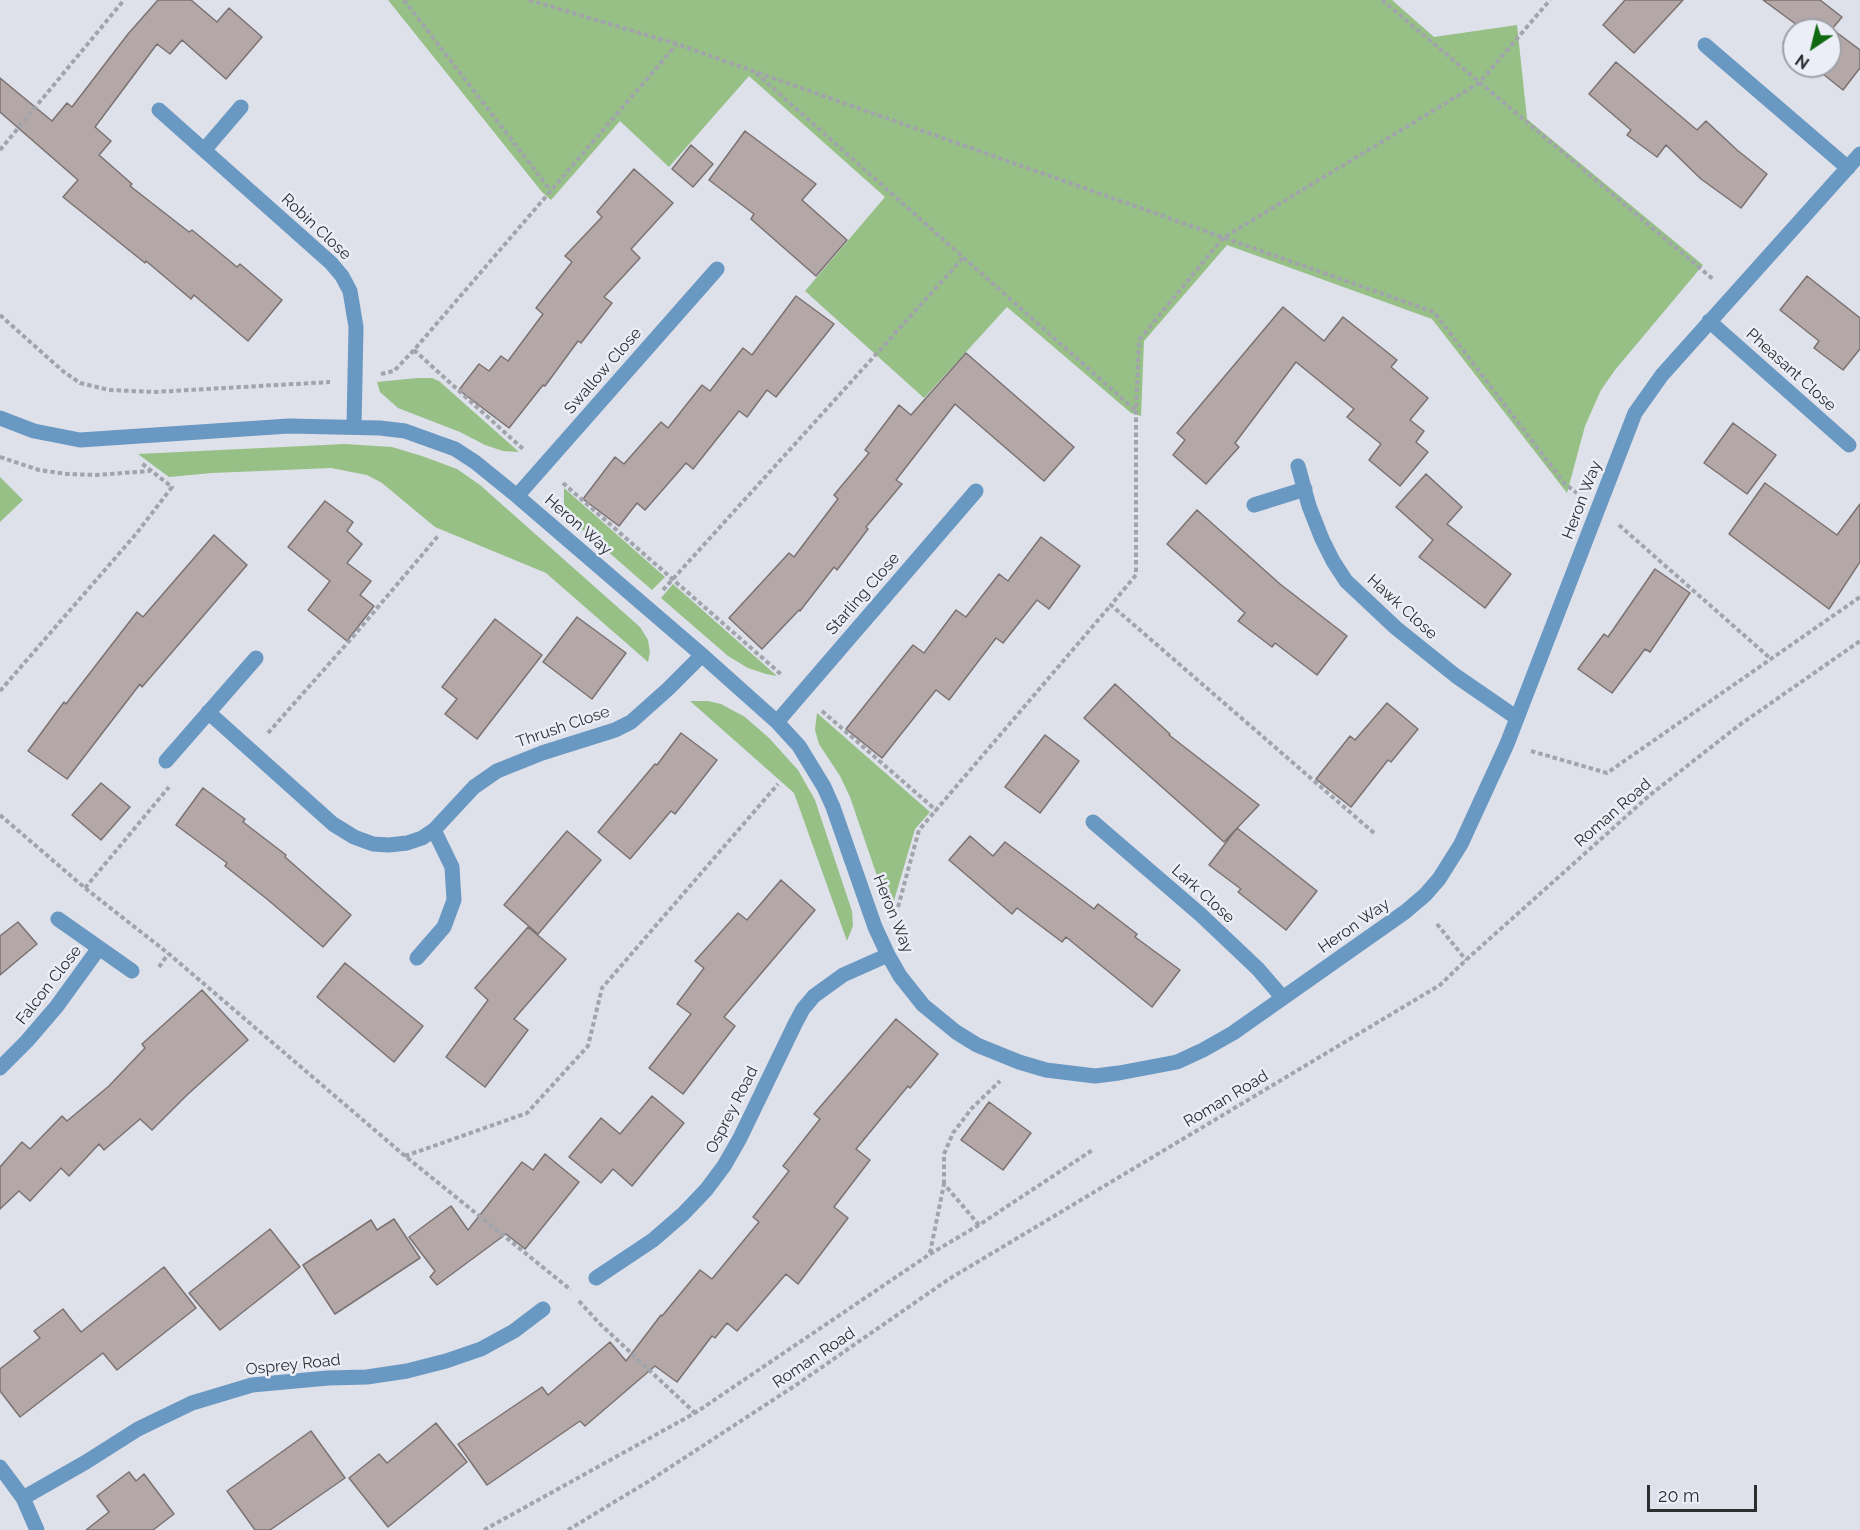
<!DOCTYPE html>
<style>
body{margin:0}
#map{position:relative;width:1860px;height:1530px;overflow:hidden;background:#dee0ea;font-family:Raleway,sans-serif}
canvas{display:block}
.north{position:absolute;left:1782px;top:18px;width:60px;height:60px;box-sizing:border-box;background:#ebeef7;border:2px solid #9fa1a7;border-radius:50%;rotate:215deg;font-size:16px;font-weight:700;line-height:24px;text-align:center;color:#2c2d30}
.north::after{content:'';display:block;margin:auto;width:21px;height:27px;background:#0e6911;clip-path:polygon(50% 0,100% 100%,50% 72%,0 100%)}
.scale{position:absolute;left:1647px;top:1485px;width:110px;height:27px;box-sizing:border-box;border:3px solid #2c2d30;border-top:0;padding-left:8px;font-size:18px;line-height:21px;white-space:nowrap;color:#2c2d30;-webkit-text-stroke:4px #ebeef7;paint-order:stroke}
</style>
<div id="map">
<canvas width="1860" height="1530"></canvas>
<div class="north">N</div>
<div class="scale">20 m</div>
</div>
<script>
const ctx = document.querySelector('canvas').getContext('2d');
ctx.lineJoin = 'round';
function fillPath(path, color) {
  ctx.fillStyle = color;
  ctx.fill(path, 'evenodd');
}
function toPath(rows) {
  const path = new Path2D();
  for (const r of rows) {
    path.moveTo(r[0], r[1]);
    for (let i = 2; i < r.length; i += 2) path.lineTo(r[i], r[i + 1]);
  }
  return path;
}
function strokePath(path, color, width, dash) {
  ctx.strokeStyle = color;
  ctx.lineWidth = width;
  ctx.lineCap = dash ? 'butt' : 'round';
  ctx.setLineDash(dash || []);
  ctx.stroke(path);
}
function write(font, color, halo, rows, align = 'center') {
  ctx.font = font + ' Raleway,sans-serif';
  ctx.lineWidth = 5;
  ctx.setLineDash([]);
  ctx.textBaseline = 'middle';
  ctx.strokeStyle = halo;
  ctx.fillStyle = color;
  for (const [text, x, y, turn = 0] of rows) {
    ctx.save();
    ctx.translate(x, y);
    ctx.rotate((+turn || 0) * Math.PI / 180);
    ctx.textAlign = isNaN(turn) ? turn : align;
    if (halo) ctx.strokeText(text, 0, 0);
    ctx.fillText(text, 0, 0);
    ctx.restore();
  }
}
fillPath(toPath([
 [388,0,1392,0,1434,37,1517,25,1527,119,1703,265,1615,370,1601,390,1585,426,1567,493,1432,319,1227,245,1144,341,1141,416,1131,413,1007,307,924,398,805,291,885,197,749,76,669,167,620,121,551,200,542,192],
 [417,378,432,378,439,381,519,452,503,451,485,445,460,432,398,408,380,392,377,382],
 [345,444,392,447,422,456,457,469,480,485,640,627,648,640,650,652,648,662,546,573,435,527,382,483,367,475,331,468,212,473,169,477,138,454],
 [0,477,23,500,0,522],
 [564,488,665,577,652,590,575,523,564,504],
 [673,584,777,676,766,674,748,668,728,656,661,598],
 [690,701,708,701,721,704,745,717,769,738,798,770,815,800,852,911,853,926,847,941,794,793],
 [817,713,930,812,915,829,893,904,888,908,850,797,840,776,819,744,815,730]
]), '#96c086');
const building = toPath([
 [158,0,191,0,217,22,229,8,262,37,226,79,182,40,170,54,157,44,95,127,111,141,99,155,132,184,130,186,189,232,192,230,237,267,240,264,282,300,248,341,194,295,191,299,146,261,145,263,63,197,78,180,0,112,0,78,52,121,67,103,72,107,128,34,158,0],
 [1625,0,1683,0,1634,53,1603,25,1625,0],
 [1763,0,1820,0,1842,17,1832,29,1860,50,1860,68,1843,90,1813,66,1830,66,1830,30,1794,30,1794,52,1783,43,1797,25,1763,0],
 [1616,62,1697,130,1706,121,1737,150,1767,174,1741,208,1701,179,1666,145,1657,157,1627,135,1631,130,1589,94,1616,62],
 [745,131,816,184,802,200,847,240,816,276,751,219,754,214,709,180,745,131],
 [691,145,713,164,693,187,672,169,691,145],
 [634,169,673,203,631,249,640,258,604,297,612,303,581,343,578,341,545,386,543,385,509,428,459,390,479,364,489,371,501,356,508,361,543,314,536,308,572,262,565,256,602,217,597,212,634,169],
 [1807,276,1860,318,1860,349,1843,370,1814,348,1819,341,1780,310,1807,276],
 [796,296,834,324,776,397,767,390,747,417,739,411,693,469,686,463,645,510,637,503,619,526,583,499,615,457,624,464,661,422,668,428,702,385,710,391,743,348,752,355,796,296],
 [1283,307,1324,341,1343,317,1397,360,1391,367,1428,398,1410,420,1424,431,1416,442,1428,452,1400,486,1369,460,1381,444,1347,417,1354,409,1296,362,1235,443,1239,447,1206,484,1173,455,1185,440,1177,433,1283,307],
 [966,353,1074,447,1044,481,955,404,896,480,902,484,866,527,868,529,837,570,834,567,800,611,799,610,762,649,729,618,789,553,794,557,838,499,834,495,869,453,865,450,899,405,911,415,966,353],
 [1733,423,1776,455,1747,494,1704,463,1733,423],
 [1426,474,1462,507,1447,524,1511,574,1485,608,1419,557,1433,540,1396,507,1426,474],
 [1765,483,1837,535,1860,504,1860,562,1829,609,1729,534,1765,483],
 [325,501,353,522,347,531,362,544,347,563,371,581,360,595,374,606,347,641,308,610,330,581,288,547,325,501],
 [1197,510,1280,584,1347,636,1317,675,1275,643,1272,647,1238,621,1245,613,1167,544,1197,510],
 [214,535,247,565,142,687,140,684,67,779,28,751,64,702,66,704,137,612,143,617,214,535],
 [1041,537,1080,566,1049,609,1037,600,1003,643,996,638,949,700,936,690,882,758,846,729,913,645,924,653,956,610,966,617,999,574,1008,581,1041,537],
 [1655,569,1690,593,1650,652,1645,649,1612,693,1578,669,1604,634,1608,637,1655,569],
 [577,617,626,653,592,699,543,662,577,617],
 [495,619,542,655,477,739,445,714,457,699,442,687,495,619],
 [1115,684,1170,734,1169,735,1259,805,1224,842,1084,718,1115,684],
 [1387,703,1418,729,1391,762,1388,760,1351,807,1316,779,1350,736,1355,740,1387,703],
 [681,733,717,760,675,814,671,811,630,859,598,832,655,764,657,765,681,733],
 [1045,735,1079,761,1040,813,1005,787,1045,735],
 [101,783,130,807,101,840,72,815,101,783],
 [203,788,245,819,243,822,286,855,285,857,351,915,323,947,267,899,225,866,227,863,176,825,203,788],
 [1237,828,1317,891,1286,930,1238,892,1241,889,1209,865,1237,828],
 [567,831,601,860,538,934,504,905,567,831],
 [970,836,993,856,1005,842,1094,909,1098,904,1137,934,1135,937,1180,970,1152,1007,1066,937,1062,942,1017,908,1012,914,949,860,970,836],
 [781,880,815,910,724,1017,735,1026,683,1094,649,1068,691,1014,677,1004,704,968,695,961,738,913,747,920,781,880],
 [18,922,37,944,0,975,0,936,18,922],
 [528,927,566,959,514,1019,528,1030,485,1087,446,1057,488,1000,475,988,528,927],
 [345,963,423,1026,394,1062,317,997,345,963],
 [202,990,248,1040,188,1094,152,1130,140,1119,104,1150,99,1144,69,1176,61,1168,30,1201,19,1191,0,1209,0,1167,22,1142,30,1149,62,1116,67,1121,109,1086,145,1048,142,1044,202,990],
 [896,1019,938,1054,910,1088,908,1086,856,1149,870,1160,834,1207,848,1218,798,1284,786,1274,737,1331,727,1323,715,1338,712,1336,677,1382,655,1366,585,1426,580,1421,487,1485,458,1444,542,1387,548,1395,610,1342,626,1361,661,1315,662,1316,700,1270,712,1279,759,1222,753,1217,789,1171,783,1166,820,1119,814,1114,896,1019],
 [652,1096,684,1123,632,1186,613,1169,601,1183,569,1157,601,1118,620,1134,652,1096],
 [989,1102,1031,1133,1003,1170,961,1140,989,1102],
 [545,1154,579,1182,525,1249,506,1234,437,1285,430,1277,435,1271,409,1237,451,1206,468,1230,522,1162,533,1170,545,1154],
 [394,1219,420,1258,335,1314,303,1265,371,1220,377,1230,394,1219],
 [270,1229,300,1267,220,1330,189,1293,270,1229],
 [164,1267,196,1308,117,1370,103,1353,20,1417,0,1391,0,1369,40,1338,34,1331,63,1309,81,1332,164,1267],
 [436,1423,467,1462,388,1527,349,1478,379,1454,387,1463,436,1423],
 [311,1431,345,1478,270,1530,255,1530,227,1491,311,1431],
 [129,1472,136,1481,144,1474,174,1514,153,1530,86,1530,109,1512,97,1496,129,1472]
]);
fillPath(building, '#b3a8a7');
strokePath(building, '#7c7272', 1.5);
strokePath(toPath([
 [404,0,551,191],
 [529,0,677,44,1434,312,1565,484,1577,493],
 [1382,0,1714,280],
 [756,73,1136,411],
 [0,150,124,0],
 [0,315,64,372,80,383,109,390,154,392,330,382],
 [414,350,523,449],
 [381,374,394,371,414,350,677,44],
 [0,457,39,470,67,474,96,475,150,471],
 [563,483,783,676],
 [1619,525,1771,659],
 [663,590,963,258],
 [0,691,136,534,172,487,140,462],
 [822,711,937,811],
 [268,733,351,639,438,536],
 [1531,751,1607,773,1860,597],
 [0,815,85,888,169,954,405,1156,571,1290],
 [1374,833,1111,605,1136,575,1136,411,1139,340,1223,238,1479,83,1550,0],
 [85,888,169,787],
 [898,907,919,830,1111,605],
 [1437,924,1466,960],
 [159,967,168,954],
 [405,1156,527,1113,588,1046,602,988,778,784],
 [944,1184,944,1154,953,1133,972,1108,1000,1081],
 [930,1253,944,1184,979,1225],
 [579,1301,598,1322,695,1413],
 [484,1530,695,1413,930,1254,979,1225,1094,1149],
 [568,1530,649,1481,799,1383,949,1279,1440,985,1466,960,1650,795,1738,726,1860,641]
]), '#a2a4ac', 4, [4.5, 3]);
strokePath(toPath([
 [1705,45,1848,168],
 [159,110,331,263,342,276,350,291,356,327,354,427],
 [205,149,241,107],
 [1709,321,1849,445],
 [0,418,34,431,80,440,289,426,380,428,405,431,455,449,475,462,517,496,702,655,777,722,799,746,824,787,833,807,875,927,888,955,900,976,923,1005,956,1032,977,1045,1019,1062,1046,1070,1095,1076,1119,1073,1177,1062,1203,1050,1233,1033,1405,912,1425,895,1439,879,1461,844,1507,744,1635,413,1662,375,1860,154],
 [1298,466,1309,506,1322,539,1333,561,1346,581,1396,628,1456,676,1517,718],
 [517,496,717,269],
 [1254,505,1305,489],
 [208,712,333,824,354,837,373,844,389,845,407,843,422,838,434,830,474,787,497,771,542,753,615,730,631,722,668,689,702,655],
 [777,722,976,491],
 [166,761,256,658],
 [1093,822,1201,915,1258,969,1283,998],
 [58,919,132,971],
 [417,958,444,927,454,900,452,867,434,830],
 [0,1068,27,1041,57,1006,99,948],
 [596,1278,653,1240,683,1214,706,1190,724,1166,740,1138,795,1024,803,1009,814,996,843,975,888,955],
 [0,1467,23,1498,37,1530],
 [23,1498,86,1462,138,1429,192,1403,252,1385,328,1378,367,1377,407,1371,446,1361,481,1349,514,1331,543,1309]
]), '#6998c2', 15);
write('16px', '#2c2d30', '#ebeef7', [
 ["Robin Close",316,227,43],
 ["Pheasant Close",1791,370,42],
 ["Swallow Close",603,371,-49],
 ["Heron Way",1582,500,-69],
 ["Heron Way",578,525,41],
 ["Starling Close",863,594,-49],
 ["Hawk Close",1402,607,42],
 ["Thrush Close",563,727,-19],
 ["Roman Road",1613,813,-41],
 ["Lark Close",1203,894,42],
 ["Heron Way",893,914,68],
 ["Heron Way",1354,926,-35],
 ["Falcon Close",49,985,-52],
 ["Roman Road",1226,1099,-31],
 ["Osprey Road",732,1110,-63],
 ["Roman Road",814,1358,-34],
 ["Osprey Road",293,1365,-6]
]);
</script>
